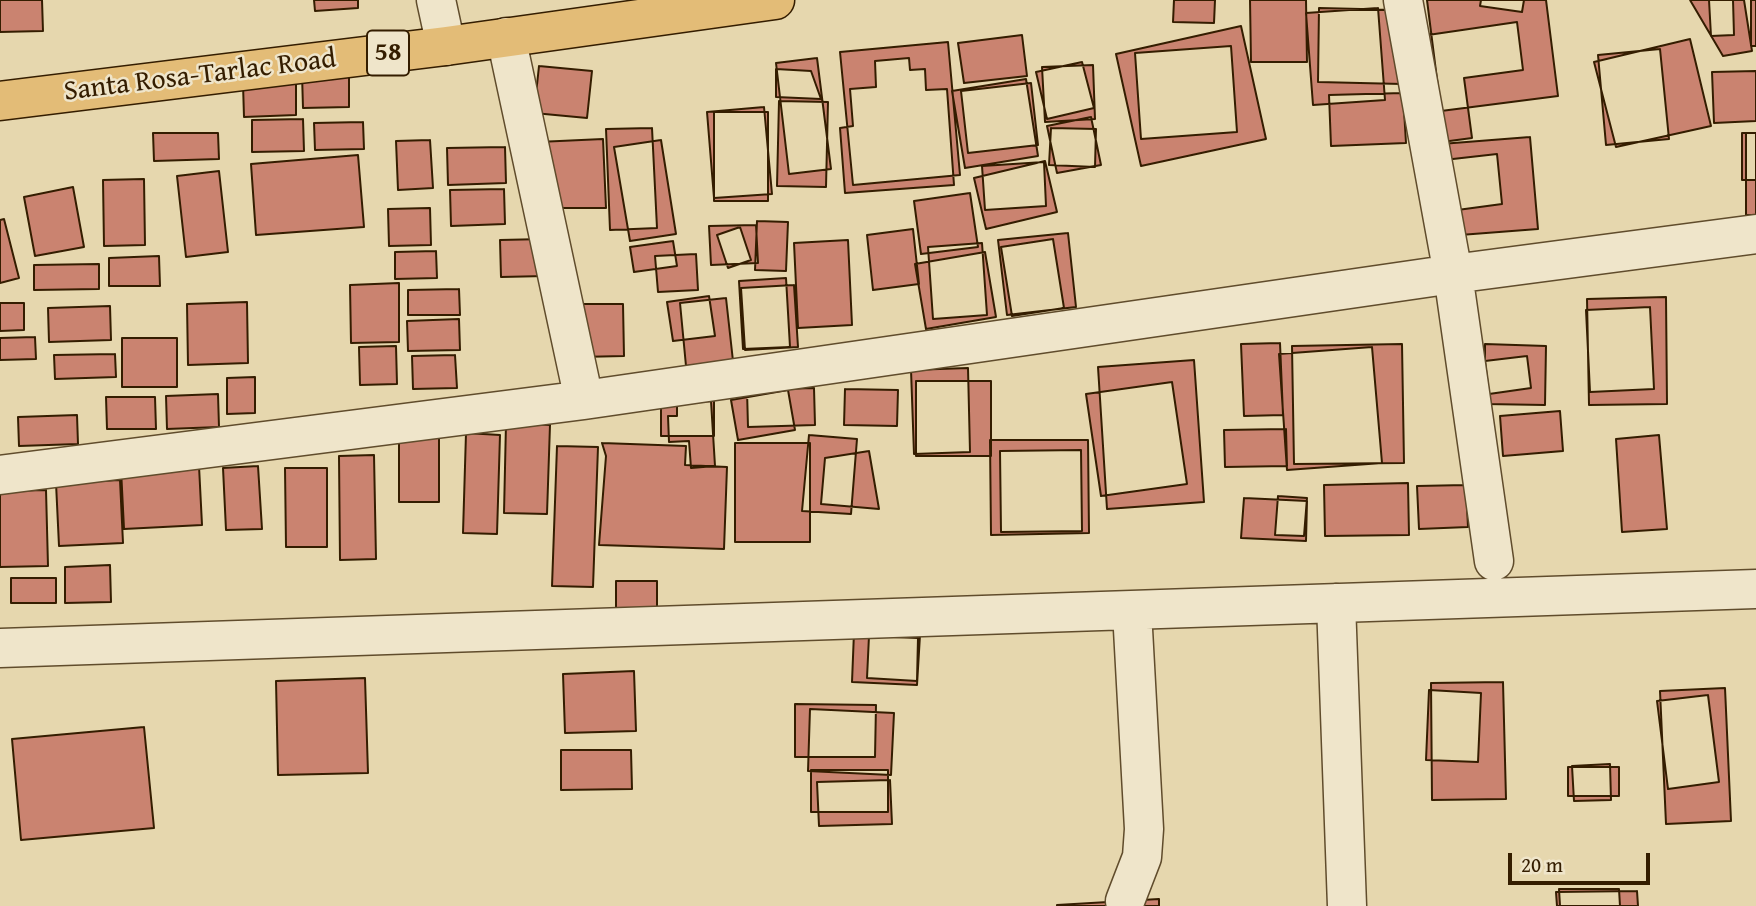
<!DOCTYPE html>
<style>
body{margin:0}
#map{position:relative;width:1756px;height:906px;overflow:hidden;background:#e6d7ae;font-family:"Gentium Book Plus",serif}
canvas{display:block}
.scale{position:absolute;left:1508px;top:853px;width:142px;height:32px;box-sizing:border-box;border:4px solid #341d00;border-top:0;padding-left:9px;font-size:21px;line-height:24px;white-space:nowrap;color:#341d00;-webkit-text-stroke:5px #efe5ca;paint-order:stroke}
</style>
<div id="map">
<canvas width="1756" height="906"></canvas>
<div class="scale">20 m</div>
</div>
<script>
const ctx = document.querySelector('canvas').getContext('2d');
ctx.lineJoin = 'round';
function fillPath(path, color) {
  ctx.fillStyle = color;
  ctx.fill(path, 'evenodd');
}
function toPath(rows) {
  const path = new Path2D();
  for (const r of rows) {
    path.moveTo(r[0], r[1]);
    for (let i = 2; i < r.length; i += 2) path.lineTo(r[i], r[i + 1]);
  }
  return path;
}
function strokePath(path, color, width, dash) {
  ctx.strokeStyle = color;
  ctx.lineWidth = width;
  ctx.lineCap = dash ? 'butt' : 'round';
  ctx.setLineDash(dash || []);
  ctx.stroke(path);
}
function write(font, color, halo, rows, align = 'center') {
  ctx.font = font + ' "Gentium Book Plus",serif';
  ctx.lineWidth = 5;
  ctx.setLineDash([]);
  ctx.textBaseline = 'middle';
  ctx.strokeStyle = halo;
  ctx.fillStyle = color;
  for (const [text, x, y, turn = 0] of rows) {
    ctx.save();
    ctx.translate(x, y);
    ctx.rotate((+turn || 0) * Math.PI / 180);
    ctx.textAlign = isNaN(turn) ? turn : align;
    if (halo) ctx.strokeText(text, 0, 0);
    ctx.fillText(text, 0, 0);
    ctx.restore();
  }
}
const building = toPath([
 [0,0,42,0,43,31,0,32,0,0],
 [314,0,358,0,358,8,315,11,314,0],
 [1174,0,1215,0,1214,23,1173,22,1174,0],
 [1250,0,1306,0,1307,62,1251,62,1250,0],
 [1427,0,1546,0,1558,96,1441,111,1427,0],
 [1481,0,1524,0,1522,12,1480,6,1481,0],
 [1690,0,1744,0,1752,51,1723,56,1690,0],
 [1709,0,1733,0,1734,35,1711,36,1709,0],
 [1751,0,1756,0,1756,46,1751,46,1751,0],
 [1319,8,1403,10,1402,84,1318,82,1319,8],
 [1378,8,1385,100,1313,105,1306,13,1378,8],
 [1517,22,1523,70,1464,78,1472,138,1442,142,1428,35,1517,22],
 [1241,26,1266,139,1141,166,1116,54,1241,26],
 [1022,35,1027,76,964,83,958,43,1022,35],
 [1690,39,1711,126,1616,147,1594,62,1690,39],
 [948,42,960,175,853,185,840,52,948,42],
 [1231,46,1237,132,1141,139,1135,53,1231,46],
 [1660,49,1669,139,1606,145,1598,55,1660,49],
 [817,58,831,169,789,174,776,63,817,58],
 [909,58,910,70,925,69,926,90,947,89,954,185,845,193,840,128,853,126,850,89,876,87,875,61,909,58],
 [1082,62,1094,108,1047,119,1036,72,1082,62],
 [1093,65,1095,119,1045,122,1042,67,1093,65],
 [539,66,592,71,587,118,534,113,539,66],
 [776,69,811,71,821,99,776,97,776,69],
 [1756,71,1756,121,1714,123,1712,72,1756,71],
 [349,73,349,107,303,108,302,74,349,73],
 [1026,79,1038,156,965,168,952,91,1026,79],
 [296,83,296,115,244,117,243,84,296,83],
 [1031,83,1038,145,968,153,961,91,1031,83],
 [1403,93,1406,143,1331,146,1329,95,1403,93],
 [779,101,828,102,826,187,777,186,779,101],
 [764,107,772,194,714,198,707,112,764,107],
 [714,112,768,112,768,201,714,201,714,112],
 [1091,117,1101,165,1057,173,1047,126,1091,117],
 [303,119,304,151,252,152,252,120,303,119],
 [363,122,364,149,315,150,314,123,363,122],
 [652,128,657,228,610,230,606,129,652,128],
 [1051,128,1096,129,1095,167,1049,165,1051,128],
 [153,133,218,133,219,159,154,161,153,133],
 [1742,133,1756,133,1756,180,1742,180,1742,133],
 [1746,133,1756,133,1756,215,1746,215,1746,133],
 [1530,137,1538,229,1447,236,1441,144,1530,137],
 [603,139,606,208,556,208,538,142,603,139],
 [430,140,433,188,398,190,396,141,430,140],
 [661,140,676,234,630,241,614,147,661,140],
 [505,147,506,183,448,185,447,148,505,147],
 [1497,154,1502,204,1450,211,1444,160,1497,154],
 [358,155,364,227,256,235,251,164,358,155],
 [1045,161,1057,212,986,229,974,178,1045,161],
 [1044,162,1046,206,985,210,982,166,1044,162],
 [219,171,228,252,186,257,177,176,219,171],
 [144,179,145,245,104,246,103,180,144,179],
 [73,187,84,247,35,256,24,197,73,187],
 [504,189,505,224,451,226,450,190,504,189],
 [970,193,978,247,921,254,914,201,970,193],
 [430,208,431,245,389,246,388,209,430,208],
 [4,219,19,278,0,283,0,220,4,219],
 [757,221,788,222,786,271,755,270,757,221],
 [756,225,758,263,711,265,709,226,756,225],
 [740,227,751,260,728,268,717,235,740,227],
 [913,229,919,284,873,290,867,235,913,229],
 [1068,233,1076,307,1007,315,998,240,1068,233],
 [544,239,545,276,501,277,500,240,544,239],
 [1053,239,1064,308,1012,316,1001,247,1053,239],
 [848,240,852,325,798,328,794,243,848,240],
 [673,241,677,266,634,272,630,247,673,241],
 [982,243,987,315,933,319,928,247,982,243],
 [436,251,437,278,395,279,395,252,436,251],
 [985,252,996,317,926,329,915,264,985,252],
 [696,254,698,290,658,292,655,256,696,254],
 [159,256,160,286,109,286,109,258,159,256],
 [99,264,99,289,34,290,34,265,99,264],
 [786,278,790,347,743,349,739,281,786,278],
 [399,283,399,342,351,343,350,285,399,283],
 [794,285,798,347,745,350,741,288,794,285],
 [459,289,460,315,408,315,408,290,459,289],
 [709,296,715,336,673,341,667,302,709,296],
 [1666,297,1667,404,1589,405,1587,299,1666,297],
 [726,298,733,361,686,366,680,303,726,298],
 [247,302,248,363,188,365,187,304,247,302],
 [0,303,24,303,24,330,0,331,0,303],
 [577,304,623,304,624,356,579,357,577,304],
 [110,306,111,340,49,342,48,308,110,306],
 [1650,307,1654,389,1590,392,1586,310,1650,307],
 [459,319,460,350,408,351,407,321,459,319],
 [35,337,36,359,0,360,0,338,35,337],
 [122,338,177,338,177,387,122,387,122,338],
 [1280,343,1283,415,1244,416,1241,344,1280,343],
 [1402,344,1404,463,1294,464,1292,346,1402,344],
 [1485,344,1546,346,1545,405,1485,404,1485,344],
 [396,346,397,384,360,385,359,347,396,346],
 [1372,347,1382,463,1287,470,1279,354,1372,347],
 [115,354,116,377,55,379,54,355,115,354],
 [455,355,457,388,413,389,412,356,455,355],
 [1527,356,1531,388,1489,394,1485,361,1527,356],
 [1194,360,1204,502,1107,509,1098,367,1194,360],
 [968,368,970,452,914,454,911,370,968,368],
 [255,377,255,413,227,414,227,378,255,377],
 [916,381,991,381,991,456,916,456,916,381],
 [1172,382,1187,484,1101,496,1086,394,1172,382],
 [814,388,815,425,748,427,747,390,814,388],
 [845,389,898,390,897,426,844,425,845,389],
 [788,390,795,430,738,440,731,400,788,390],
 [218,394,219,427,167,429,166,396,218,394],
 [714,396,714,436,661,436,661,397,714,396],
 [106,397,155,397,156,429,107,429,106,397],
 [711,401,715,466,691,468,689,441,669,442,668,416,677,416,677,403,711,401],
 [1560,411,1563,451,1503,456,1500,416,1560,411],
 [77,415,78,444,19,446,18,417,77,415],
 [506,423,550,425,547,514,504,513,506,423],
 [399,429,439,429,439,502,399,502,399,429],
 [1286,429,1287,466,1225,467,1224,430,1286,429],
 [466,433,500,435,497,534,463,533,466,433],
 [809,435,857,439,851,514,802,511,809,435],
 [1659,435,1667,529,1622,532,1616,439,1659,435],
 [990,440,1088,440,1089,533,991,535,990,440],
 [602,443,686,446,685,465,727,467,724,549,599,545,606,456,602,443],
 [735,443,810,443,810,542,735,542,735,443],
 [557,446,598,447,593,587,552,586,557,446],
 [1081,450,1082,531,1001,532,1000,451,1081,450],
 [869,451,879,509,821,504,825,458,869,451],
 [374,455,376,559,340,560,339,456,374,455],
 [199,466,202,525,124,529,121,469,199,466],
 [258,466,262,529,226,530,223,468,258,466],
 [285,468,327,468,327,547,286,547,285,468],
 [120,480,123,543,59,546,56,483,120,480],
 [1408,483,1409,535,1325,536,1324,485,1408,483],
 [1466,485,1468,527,1419,529,1417,486,1466,485],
 [46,490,48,566,0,567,0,491,46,490],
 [1278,496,1307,498,1304,536,1275,535,1278,496],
 [1244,498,1307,501,1306,541,1241,538,1244,498],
 [110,565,111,602,65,603,65,567,110,565],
 [11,578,56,578,56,603,11,603,11,578],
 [616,581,657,581,657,618,616,618,616,581],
 [854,632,920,635,917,685,852,682,854,632],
 [869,636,918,638,917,681,867,678,869,636],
 [634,671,636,731,565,733,563,674,634,671],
 [365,678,368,773,278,775,276,681,365,678],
 [1503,682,1506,799,1432,800,1431,683,1503,682],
 [1725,688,1731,821,1666,824,1660,691,1725,688],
 [1429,690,1481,693,1478,762,1426,760,1429,690],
 [1708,695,1719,782,1668,789,1657,701,1708,695],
 [795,704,876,705,875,757,795,757,795,704],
 [810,709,894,713,891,775,808,771,810,709],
 [144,727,154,828,21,840,12,739,144,727],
 [561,750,631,750,632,789,561,790,561,750],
 [1610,764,1611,800,1574,801,1572,766,1610,764],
 [1568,767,1619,767,1619,796,1568,796,1568,767],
 [811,770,888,770,888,812,811,812,811,770],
 [890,780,892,824,819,826,817,782,890,780],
 [1559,889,1619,889,1620,906,1560,906,1559,889],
 [1637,891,1638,906,1557,906,1556,892,1637,891],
 [1159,899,1159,906,1057,906,1057,905,1159,899]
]);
fillPath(building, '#ca8370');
strokePath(building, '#341d00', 2);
const minor = toPath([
 [436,0,446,46],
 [1403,0,1453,274,1494,561],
 [506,37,584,400],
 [0,475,584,400,1453,274,1756,234],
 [1336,603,1347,906],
 [0,648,1756,589],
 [1125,901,1142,857,1144,829,1132,611]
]);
const highway = toPath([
 [0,101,446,46,775,0]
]);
strokePath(minor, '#604c2c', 41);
strokePath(highway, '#341d00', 41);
strokePath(minor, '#efe5ca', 38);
strokePath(highway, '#e3bc77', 38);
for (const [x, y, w] of [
 [388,53,42]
]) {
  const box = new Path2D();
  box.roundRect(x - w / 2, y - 22.5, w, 45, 5);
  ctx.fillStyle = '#efe5ca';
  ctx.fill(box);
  strokePath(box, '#341d00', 2);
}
write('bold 26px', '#341d00', null, [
 ["58",388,53]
]);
write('28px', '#341d00', '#efe5ca', [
 ["Santa Rosa-Tarlac Road",200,76,-7]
]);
</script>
